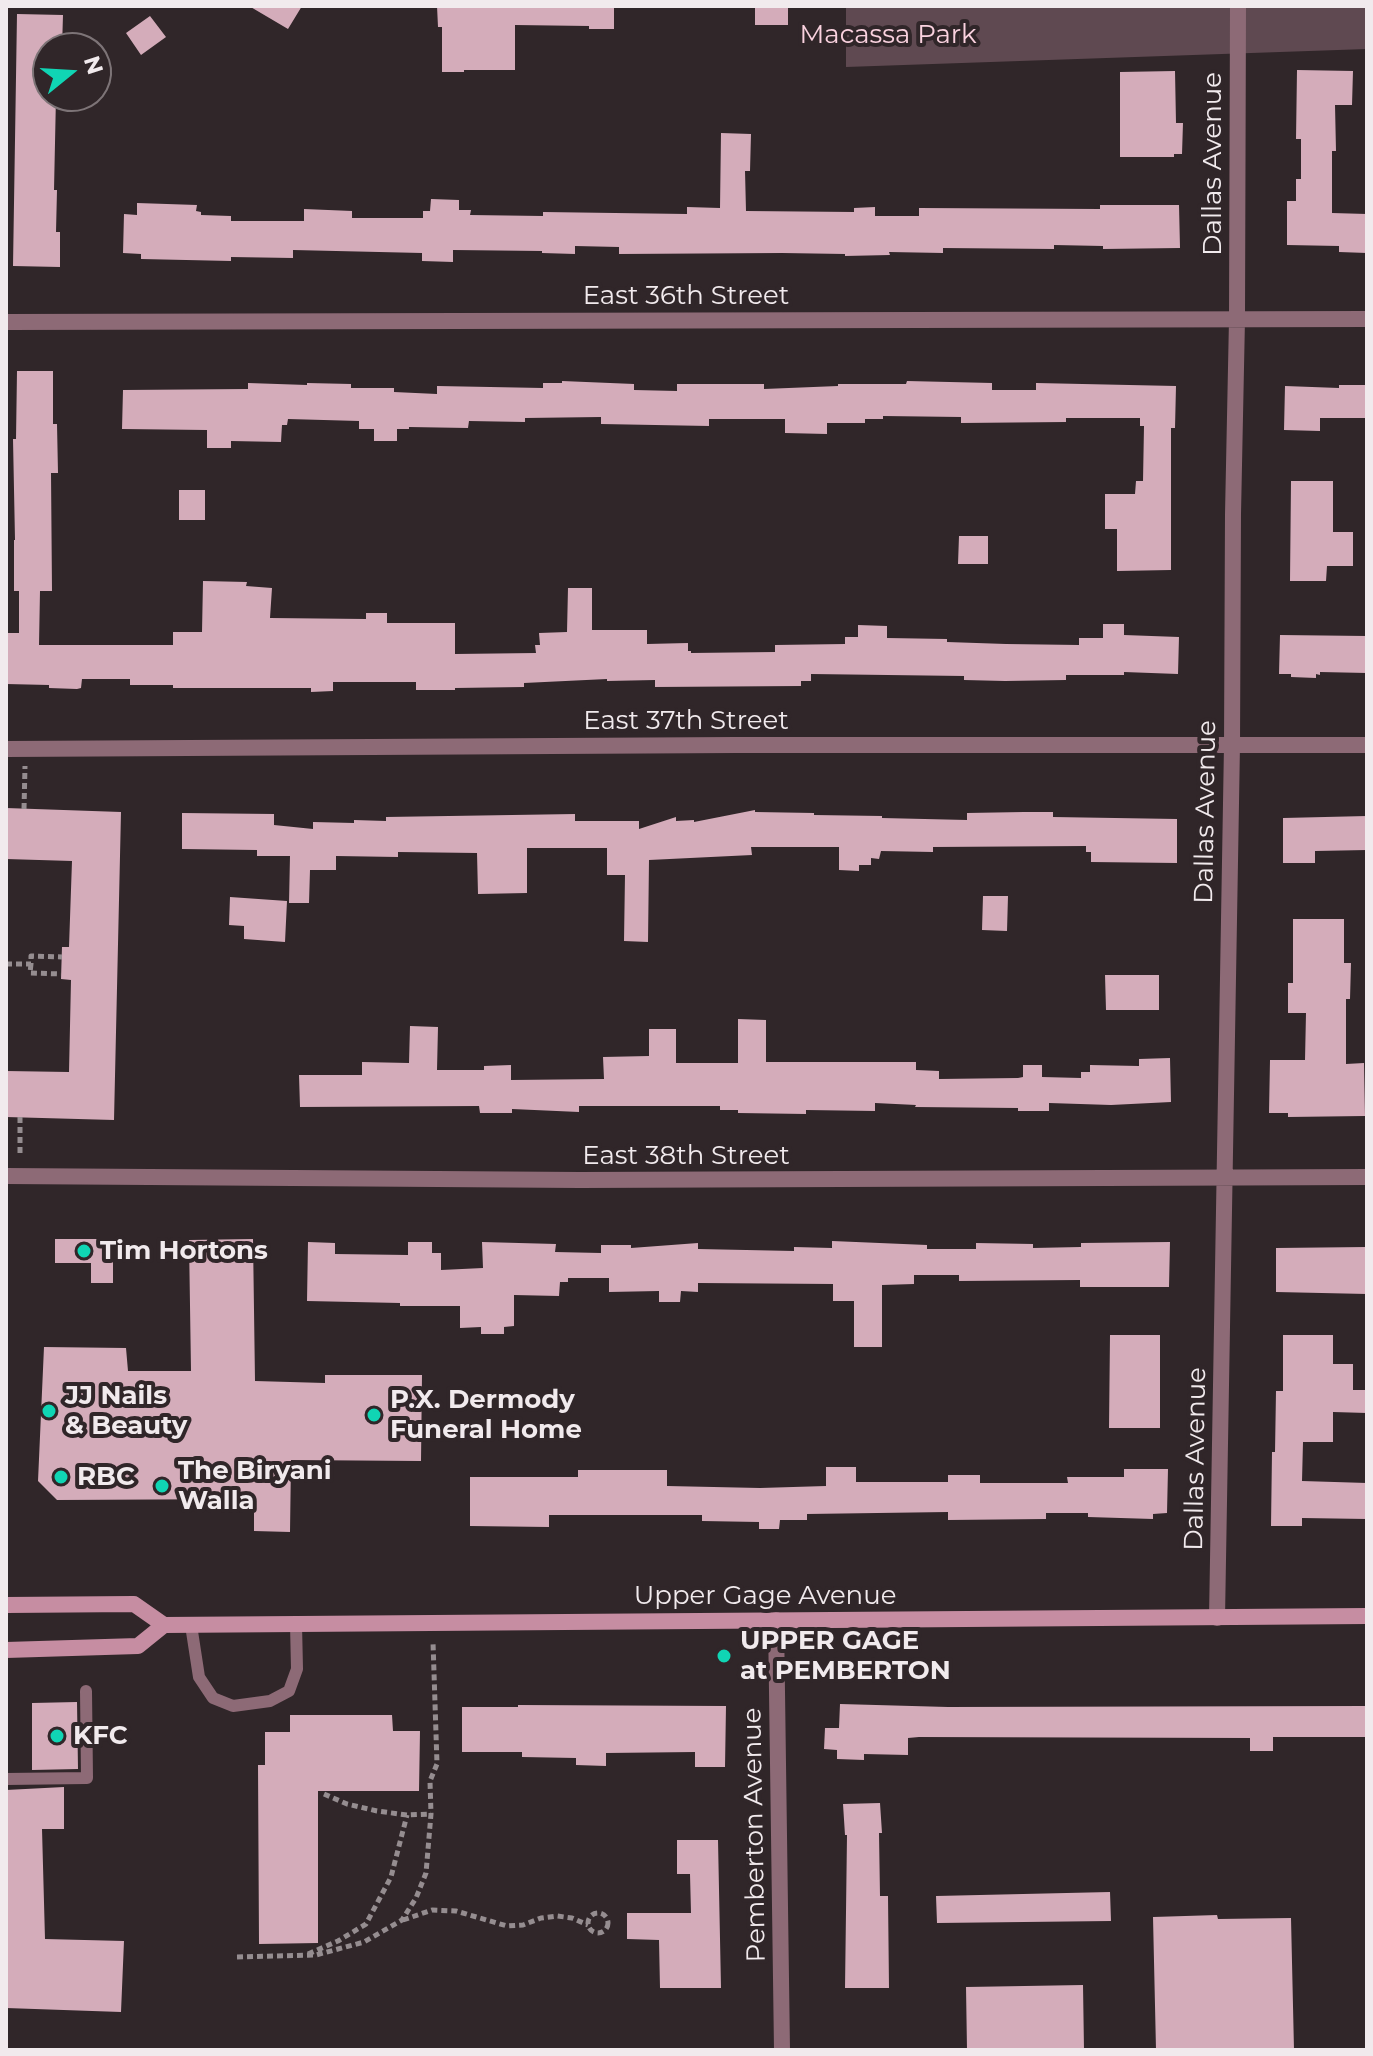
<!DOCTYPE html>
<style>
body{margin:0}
#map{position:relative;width:1373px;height:2056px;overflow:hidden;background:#302629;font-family:Montserrat,sans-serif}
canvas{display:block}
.frame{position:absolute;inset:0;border:8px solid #f1eaed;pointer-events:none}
.north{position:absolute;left:32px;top:32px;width:80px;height:80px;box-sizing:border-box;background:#302629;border:2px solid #7d7477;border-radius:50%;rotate:72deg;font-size:22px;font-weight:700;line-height:32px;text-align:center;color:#f1eaed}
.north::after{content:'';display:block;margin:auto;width:28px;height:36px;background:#10d5b4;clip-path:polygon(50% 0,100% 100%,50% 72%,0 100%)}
</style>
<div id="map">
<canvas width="1373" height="2056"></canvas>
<div class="frame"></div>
<div class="north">N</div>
</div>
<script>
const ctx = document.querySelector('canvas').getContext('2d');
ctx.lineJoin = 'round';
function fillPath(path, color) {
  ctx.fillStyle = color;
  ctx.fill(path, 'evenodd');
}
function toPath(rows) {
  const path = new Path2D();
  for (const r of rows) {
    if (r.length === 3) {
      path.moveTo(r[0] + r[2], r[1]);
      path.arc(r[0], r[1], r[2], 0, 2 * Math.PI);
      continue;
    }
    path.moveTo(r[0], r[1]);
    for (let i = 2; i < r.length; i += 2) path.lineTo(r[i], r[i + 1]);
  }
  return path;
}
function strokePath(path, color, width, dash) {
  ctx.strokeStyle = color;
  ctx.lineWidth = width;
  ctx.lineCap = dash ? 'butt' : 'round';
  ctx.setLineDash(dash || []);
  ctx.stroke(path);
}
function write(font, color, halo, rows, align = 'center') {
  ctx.font = font + ' Montserrat,sans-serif';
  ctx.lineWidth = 8;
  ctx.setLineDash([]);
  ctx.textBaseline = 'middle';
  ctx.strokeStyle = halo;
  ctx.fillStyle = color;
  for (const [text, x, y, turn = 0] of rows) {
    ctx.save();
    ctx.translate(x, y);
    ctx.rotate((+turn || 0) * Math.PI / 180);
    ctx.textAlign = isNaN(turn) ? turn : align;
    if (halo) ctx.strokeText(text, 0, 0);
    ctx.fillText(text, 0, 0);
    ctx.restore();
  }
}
fillPath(toPath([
 [846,6,1367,6,1367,49,846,67]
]), '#5f4951');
fillPath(toPath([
 [249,6,302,6,288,29],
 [437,6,614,6,614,29,589,29,589,26,515,25,515,70,464,70,464,72,442,72,442,27,438,27],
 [755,6,788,6,788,25,755,25],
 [17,14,63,15,62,48,48,48,48,96,56,96,54,190,57,190,56,232,60,232,60,267,13,266],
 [150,16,166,37,141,55,126,33],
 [1297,70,1353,71,1352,105,1335,105,1336,151,1332,151,1332,213,1367,214,1367,253,1339,252,1339,246,1287,245,1287,201,1296,201,1296,179,1301,179,1301,139,1296,139],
 [1175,71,1176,123,1183,123,1182,154,1174,154,1174,157,1120,157,1120,72],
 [721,133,751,134,750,171,745,171,746,211,854,212,854,208,875,207,875,216,919,216,919,208,1100,209,1100,205,1179,205,1180,248,1103,249,1103,246,1054,245,1054,249,943,248,943,253,889,252,890,255,845,256,845,254,782,253,619,254,619,247,575,246,575,254,542,253,542,251,453,250,453,262,422,261,422,253,293,250,293,258,231,257,231,261,141,259,141,254,123,253,124,214,137,215,137,203,197,205,196,211,201,212,201,215,231,216,231,221,304,221,304,209,352,211,352,218,423,218,423,211,430,211,431,199,459,200,459,210,471,210,470,215,543,216,543,212,687,214,687,207,720,208],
 [17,371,53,371,53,424,57,424,58,473,51,473,52,591,40,591,39,645,173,645,173,632,202,632,203,581,247,582,246,586,272,588,270,618,366,619,366,613,387,613,387,623,455,623,455,654,536,653,535,645,540,645,539,633,567,632,568,588,592,588,592,630,647,630,647,644,688,643,688,651,691,651,691,653,775,652,775,645,845,644,845,637,858,637,858,625,887,626,887,638,947,639,947,642,1006,644,1079,645,1079,638,1103,638,1103,624,1124,624,1124,635,1179,637,1178,674,1124,672,1124,675,1066,675,1066,680,1005,681,964,680,964,676,811,674,811,681,801,681,801,686,655,687,655,680,607,681,607,679,524,683,524,687,455,688,455,690,416,690,416,682,333,682,333,691,311,692,311,688,173,688,173,685,130,685,130,679,82,679,81,688,77,689,49,688,49,685,6,684,6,633,19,633,19,591,14,591,14,540,15,540,13,439,16,439],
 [562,381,634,384,634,390,677,391,677,384,764,384,764,389,838,386,838,384,906,384,907,381,992,383,992,390,1036,390,1036,383,1176,386,1175,428,1171,428,1171,570,1117,571,1117,529,1105,529,1105,494,1135,494,1136,481,1143,481,1144,426,1140,426,1140,418,1066,418,1066,422,961,423,961,417,883,416,883,419,865,419,865,423,827,423,827,434,785,433,785,419,709,419,709,426,601,424,601,417,525,418,525,422,469,421,468,428,409,427,409,429,397,429,397,441,374,441,374,429,359,429,359,421,288,419,287,425,282,425,281,442,231,441,231,448,207,448,207,430,122,429,123,390,248,389,248,383,307,385,307,383,351,384,351,388,394,388,394,392,437,394,437,386,543,388,543,383,562,383],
 [1339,385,1367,385,1367,418,1320,418,1320,431,1284,430,1285,386,1339,388],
 [1291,481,1333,481,1333,532,1353,532,1353,566,1327,566,1326,581,1290,581],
 [179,490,205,490,205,520,179,520],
 [959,536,988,536,988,564,958,564],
 [1280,635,1367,636,1367,673,1320,672,1320,675,1316,674,1316,678,1291,677,1291,674,1279,674],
 [6,808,121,812,114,1120,6,1117,6,1071,69,1072,71,980,61,979,62,947,69,947,72,861,6,859],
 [755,810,755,812,814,813,814,815,882,816,882,818,967,820,967,813,1024,812,1053,812,1053,817,1177,819,1177,863,1091,862,1091,852,1086,852,1086,846,933,847,933,852,881,851,879,859,871,858,871,865,859,865,859,871,839,870,839,847,751,847,752,855,649,860,648,942,624,941,625,875,607,875,607,848,527,848,527,893,478,894,477,853,398,852,398,857,336,856,336,870,310,870,309,903,289,903,290,856,257,856,257,850,182,849,182,813,274,814,274,825,313,829,313,822,354,823,354,820,386,821,386,817,575,814,575,821,639,821,639,829,676,817,676,821,694,820,694,822],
 [1367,816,1367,850,1315,851,1315,863,1283,863,1283,818],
 [983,896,1008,896,1007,931,982,930],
 [230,897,287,901,285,942,244,939,244,926,229,925],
 [1293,919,1344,919,1344,963,1351,963,1350,999,1346,999,1346,1064,1364,1063,1365,1116,1288,1117,1288,1113,1269,1113,1270,1060,1305,1060,1306,1013,1288,1013,1288,983,1293,983],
 [1105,975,1159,975,1159,1010,1106,1010],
 [738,1019,766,1020,766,1062,916,1062,916,1070,939,1071,939,1079,1018,1078,1023,1077,1023,1065,1042,1065,1042,1077,1081,1078,1081,1072,1090,1072,1090,1065,1139,1066,1139,1059,1170,1058,1171,1102,1111,1105,1049,1103,1049,1111,1018,1111,1018,1108,915,1107,916,1105,875,1103,875,1111,806,1110,806,1114,738,1113,738,1110,720,1110,720,1106,579,1106,579,1112,512,1109,512,1113,480,1113,479,1106,300,1107,299,1075,362,1075,362,1062,409,1063,410,1026,438,1027,437,1070,484,1070,484,1066,511,1065,511,1080,604,1079,603,1057,649,1056,649,1029,676,1029,676,1063,738,1063],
 [55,1239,113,1239,113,1283,91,1283,91,1263,55,1263],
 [253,1239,255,1381,325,1383,325,1375,422,1375,421,1461,291,1460,290,1532,254,1531,254,1499,57,1500,38,1481,44,1347,126,1348,128,1371,191,1371,189,1240],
 [832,1241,927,1245,927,1249,976,1249,976,1243,1033,1244,1033,1248,1081,1247,1081,1243,1170,1242,1169,1287,1080,1287,1080,1280,959,1281,959,1275,914,1275,914,1284,882,1285,882,1347,854,1347,854,1301,833,1301,833,1284,698,1283,698,1292,681,1291,680,1302,659,1302,659,1291,609,1292,609,1278,568,1278,568,1282,560,1282,559,1296,514,1295,514,1326,504,1327,504,1334,481,1334,481,1327,460,1328,460,1306,400,1306,400,1303,307,1301,308,1242,335,1243,335,1254,408,1255,408,1242,432,1242,432,1253,441,1253,441,1270,483,1268,482,1242,556,1244,555,1252,601,1253,601,1245,631,1245,631,1248,698,1243,698,1249,794,1251,794,1247,832,1248],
 [1367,1247,1367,1294,1276,1292,1276,1248],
 [1110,1335,1160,1335,1160,1428,1109,1428],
 [1283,1335,1333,1335,1333,1364,1353,1364,1353,1390,1367,1390,1367,1413,1333,1412,1333,1442,1303,1442,1302,1481,1367,1483,1367,1519,1302,1518,1302,1526,1271,1526,1272,1452,1275,1452,1276,1391,1283,1391],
 [826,1467,856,1467,856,1482,948,1482,948,1475,980,1475,980,1483,1068,1483,1067,1477,1124,1477,1124,1469,1168,1469,1167,1513,1153,1514,1153,1519,1088,1517,1088,1513,1046,1513,1046,1519,948,1520,948,1512,807,1514,807,1520,780,1520,779,1529,759,1529,759,1522,702,1521,702,1515,549,1515,549,1527,470,1526,470,1477,578,1477,578,1470,667,1470,667,1486,760,1488,826,1486],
 [77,1702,78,1769,32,1770,32,1703],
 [840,1704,948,1707,1367,1706,1367,1737,1273,1737,1273,1751,1250,1751,1250,1738,919,1737,908,1738,908,1755,864,1754,864,1760,837,1759,837,1750,824,1749,825,1728,839,1728],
 [518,1705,726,1706,725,1767,695,1767,695,1752,606,1753,606,1766,576,1765,576,1758,522,1757,522,1752,462,1752,462,1707,518,1707],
 [290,1715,392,1715,393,1731,420,1731,419,1791,318,1791,318,1943,259,1944,258,1765,265,1765,265,1732,290,1732],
 [64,1787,64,1829,42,1829,45,1939,124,1941,121,2012,6,2008,6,1790],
 [880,1803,882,1833,879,1833,880,1896,888,1896,889,1988,845,1988,847,1835,845,1835,843,1804],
 [677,1840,718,1840,721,1988,660,1988,659,1940,627,1939,627,1913,691,1913,690,1874,677,1874],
 [1110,1892,1111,1921,937,1923,936,1896],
 [1217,1915,1218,1919,1291,1918,1294,2050,1156,2050,1153,1917],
 [1083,1985,1084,2050,967,2050,966,1987]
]), '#d4acba');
strokePath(toPath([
 [24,809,25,766],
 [6,964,31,964,31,956,62,957],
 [31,964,30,973,61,974],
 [20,1117,20,1156],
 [324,1794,347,1804,377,1811,407,1815,431,1814],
 [598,1923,10],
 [403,1920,432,1910,456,1911,507,1926,523,1925,541,1918,557,1916,572,1918,588,1925],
 [308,1954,338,1941,366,1924,391,1877,407,1815],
 [237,1957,316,1955,364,1942,402,1920,416,1898,426,1873,431,1814,430,1781,437,1764,433,1642]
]), '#958d90', 5, [6, 4]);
strokePath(toPath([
 [191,1625,199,1677,213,1698,233,1706,270,1701,289,1691,297,1669,296,1624],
 [6,1779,87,1778,86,1691]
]), '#8d6a76', 12);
strokePath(toPath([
 [6,322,1367,319],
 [6,749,736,745,1367,745],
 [6,1176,580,1180,1367,1177],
 [1217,1618,1232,745,1233,514,1237,319,1238,6],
 [776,1620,782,2050]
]), '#8d6a76', 16);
strokePath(toPath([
 [6,1605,134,1604,164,1625,1367,1616],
 [6,1650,138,1646,164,1625]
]), '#c68da2', 16);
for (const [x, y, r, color] of [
 [84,1251,8,"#10d5b4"],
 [49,1411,8,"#10d5b4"],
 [374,1415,8,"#10d5b4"],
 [61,1477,8,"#10d5b4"],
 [162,1486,8,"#10d5b4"],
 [724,1656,8,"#10d5b4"],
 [57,1736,8,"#10d5b4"]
]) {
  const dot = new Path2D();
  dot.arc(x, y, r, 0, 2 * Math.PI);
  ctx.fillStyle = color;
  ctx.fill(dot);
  strokePath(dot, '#302629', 3);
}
write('26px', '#fad2df', '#302629', [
 ["Macassa Park",888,35]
]);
write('26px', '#f1eaed', '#302629', [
 ["Dallas Avenue",1213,164,-90],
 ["East 36th Street",686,296],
 ["East 37th Street",686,721],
 ["Dallas Avenue",1206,812,-89],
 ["East 38th Street",686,1156],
 ["Dallas Avenue",1196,1459,-89],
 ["Upper Gage Avenue",765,1596],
 ["Pemberton Avenue",755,1835,-91]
]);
write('bold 26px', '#f1eaed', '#302629', [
 ["Tim Hortons",100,1251],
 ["JJ Nails",65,1396],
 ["& Beauty",65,1426],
 ["P.X. Dermody",390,1400],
 ["Funeral Home",390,1430],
 ["The Biryani",178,1471],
 ["Walla",178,1501],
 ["RBC",77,1477],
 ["UPPER GAGE",740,1641],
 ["at PEMBERTON",740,1671],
 ["KFC",73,1736]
], 'left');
</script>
